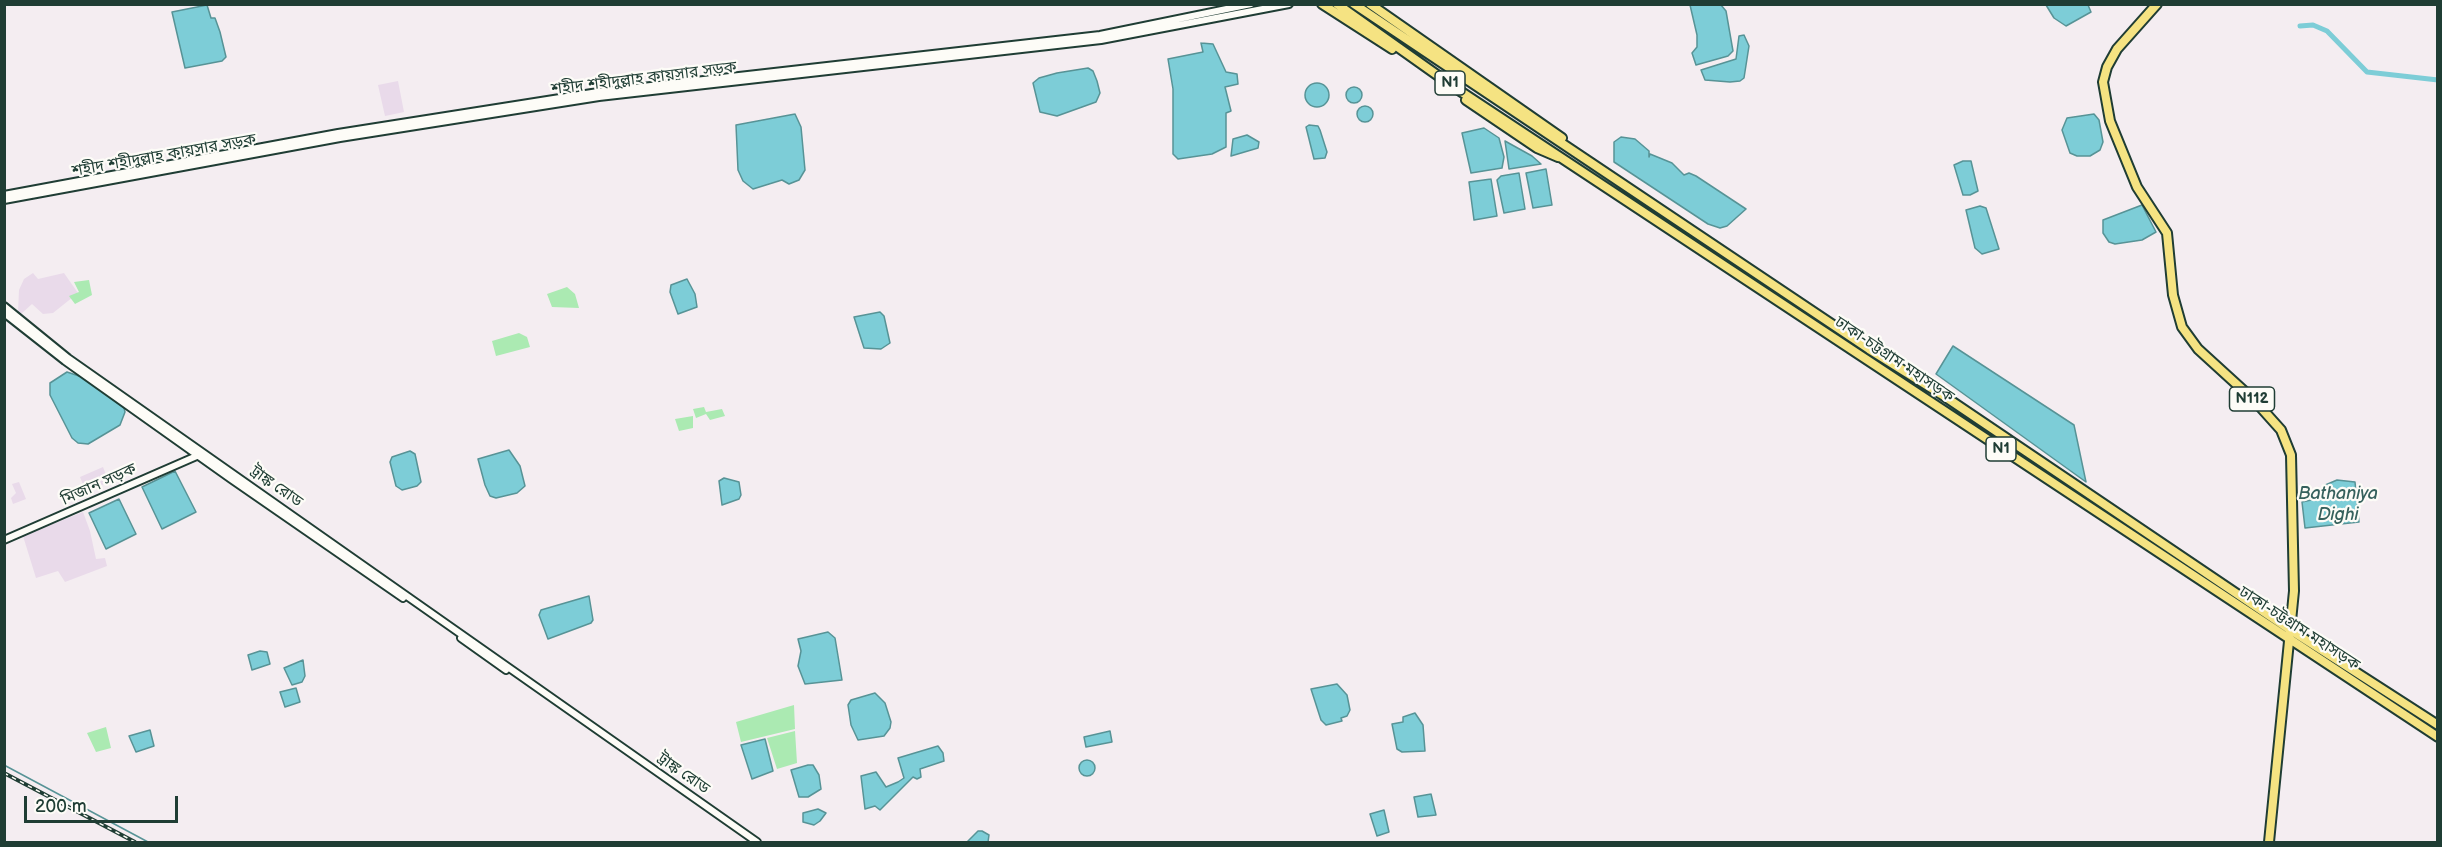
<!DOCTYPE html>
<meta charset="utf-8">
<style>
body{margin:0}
#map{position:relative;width:2442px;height:847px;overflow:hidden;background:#f4edf1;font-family:"Balsamiq Sans",sans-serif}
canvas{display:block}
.frame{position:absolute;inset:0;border:6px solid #1f3d34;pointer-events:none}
.scale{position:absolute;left:24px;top:796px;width:154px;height:27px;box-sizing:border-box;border:3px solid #1f3d34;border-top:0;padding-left:8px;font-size:18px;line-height:21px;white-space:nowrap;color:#1f3d34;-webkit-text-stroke:4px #fdfcf7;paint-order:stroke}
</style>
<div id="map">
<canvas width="2442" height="847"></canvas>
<div class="frame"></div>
<div class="scale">200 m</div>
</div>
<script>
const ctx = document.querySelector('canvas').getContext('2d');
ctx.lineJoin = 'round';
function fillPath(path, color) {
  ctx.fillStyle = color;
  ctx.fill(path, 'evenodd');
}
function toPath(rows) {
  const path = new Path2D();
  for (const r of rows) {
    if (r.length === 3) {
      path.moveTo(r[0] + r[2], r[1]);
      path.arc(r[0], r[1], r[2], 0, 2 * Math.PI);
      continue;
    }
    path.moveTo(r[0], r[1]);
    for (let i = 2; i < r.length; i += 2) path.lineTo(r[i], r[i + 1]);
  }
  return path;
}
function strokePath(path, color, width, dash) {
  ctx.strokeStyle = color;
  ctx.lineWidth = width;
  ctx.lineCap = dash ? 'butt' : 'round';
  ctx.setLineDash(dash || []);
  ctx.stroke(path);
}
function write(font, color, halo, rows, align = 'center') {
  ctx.font = font + ' "Balsamiq Sans","Noto Sans Bengali",sans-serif';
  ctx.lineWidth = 4.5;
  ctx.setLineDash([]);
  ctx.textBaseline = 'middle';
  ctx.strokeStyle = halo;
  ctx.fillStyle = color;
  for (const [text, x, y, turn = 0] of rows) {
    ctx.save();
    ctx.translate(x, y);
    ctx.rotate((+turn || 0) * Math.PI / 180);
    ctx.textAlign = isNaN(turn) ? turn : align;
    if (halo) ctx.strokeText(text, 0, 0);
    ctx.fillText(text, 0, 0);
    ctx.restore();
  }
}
fillPath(toPath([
 [398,81,404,112,385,116,378,85],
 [33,273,38,279,64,273,78,293,53,313,43,314,32,304,21,314,18,312,19,290,24,279],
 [103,467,109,482,86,492,80,477],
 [19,482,26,499,13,504,11,498,16,493,12,484],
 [83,512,90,531,96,559,105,558,107,566,65,582,58,571,36,578,23,536]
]), '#e9daea');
fillPath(toPath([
 [89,280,92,295,75,304,69,296,79,292,74,282],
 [567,287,575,294,579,308,552,307,547,294],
 [519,333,527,337,530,347,496,356,492,341],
 [704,407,706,412,722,409,725,416,710,420,706,414,696,418,693,409],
 [693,416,693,428,679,431,675,419],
 [794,705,795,729,741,742,736,722],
 [106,727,111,748,96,752,87,733],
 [795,731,797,763,777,769,767,738]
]), '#abeab2');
const water = toPath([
 [207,5,211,18,215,18,220,32,226,57,222,61,185,68,172,12,207,5],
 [1690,5,1721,5,1726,11,1733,51,1728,56,1696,65,1692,53,1697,47,1697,35,1690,5],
 [2046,5,2088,5,2091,12,2066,26,2054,18,2046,5],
 [1744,35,1749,46,1744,78,1740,81,1730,82,1705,80,1701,70,1736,59,1739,36,1744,35],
 [1201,43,1213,44,1226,72,1237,74,1238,84,1225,87,1231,111,1226,113,1226,147,1212,154,1178,159,1173,154,1173,89,1168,59,1203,52,1201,43],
 [1088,68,1093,71,1097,81,1100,93,1096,102,1057,116,1040,112,1033,83,1039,78,1057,73,1088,68],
 [1317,95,12],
 [1354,95,8],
 [1365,114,8],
 [795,114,801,127,805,170,799,180,789,184,782,180,753,189,743,181,738,170,736,125,795,114],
 [2094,114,2099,120,2103,142,2100,150,2090,156,2077,156,2070,153,2062,130,2067,118,2094,114],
 [1309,125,1318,126,1320,130,1327,152,1325,158,1314,159,1306,127,1309,125],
 [1484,128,1499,138,1504,157,1502,168,1471,173,1462,133,1484,128],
 [1247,135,1259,142,1258,148,1231,156,1233,139,1247,135],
 [1621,137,1635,139,1649,151,1649,157,1650,154,1672,163,1684,175,1689,173,1696,176,1746,209,1727,226,1720,228,1708,224,1614,162,1614,142,1621,137],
 [1505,141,1532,156,1541,164,1509,169,1505,141],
 [1963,161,1971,161,1978,191,1970,195,1963,195,1954,165,1963,161],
 [1546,169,1552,205,1533,208,1526,173,1546,169],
 [1519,173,1525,209,1504,213,1497,180,1501,176,1519,173],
 [1491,179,1497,216,1474,220,1469,182,1491,179],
 [2142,205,2156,232,2142,240,2115,244,2109,242,2103,233,2103,220,2142,205],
 [1980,206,1986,208,1999,249,1982,254,1975,248,1966,210,1980,206],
 [687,279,695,294,697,307,678,314,670,292,671,285,687,279],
 [880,312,884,316,890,343,881,349,864,348,854,317,880,312],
 [1953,346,2074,425,2086,482,1936,374,1953,346],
 [67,372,85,378,124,408,125,412,120,425,88,444,78,443,72,438,50,395,50,383,67,372],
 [509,450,520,466,525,486,517,493,496,498,490,496,485,485,478,459,509,450],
 [410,451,415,454,421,482,417,486,402,490,396,486,390,462,392,457,410,451],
 [175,471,196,512,162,529,142,487,175,471],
 [724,478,739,482,741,495,739,499,722,505,719,481,724,478],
 [2337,480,2355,482,2359,522,2305,528,2302,502,2320,498,2323,486,2337,480],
 [119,499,136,534,106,549,89,513,119,499],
 [589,596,593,620,591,623,548,639,539,615,541,610,589,596],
 [828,632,835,638,842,680,805,684,798,666,801,651,798,639,828,632],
 [260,651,267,652,270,664,252,670,248,655,260,651],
 [303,660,305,676,302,682,292,685,284,668,303,660],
 [1337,684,1347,695,1350,710,1347,716,1341,718,1342,721,1326,725,1321,720,1311,689,1337,684],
 [296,688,300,702,285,707,280,692,296,688],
 [875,693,885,703,891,722,890,728,884,736,858,740,851,725,848,705,851,700,875,693],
 [1415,713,1423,725,1425,751,1402,752,1397,749,1392,724,1403,722,1403,717,1415,713],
 [150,730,154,746,136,752,129,736,150,730],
 [1110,731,1112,742,1086,747,1084,737,1110,731],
 [765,739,773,771,752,779,741,745,765,739],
 [938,746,943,753,944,761,920,769,921,777,917,779,913,777,880,810,875,806,865,809,861,776,876,772,886,787,898,782,904,778,898,758,938,746],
 [1087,768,8],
 [808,765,813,765,819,775,821,789,808,797,799,797,791,770,808,765],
 [1431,794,1436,815,1418,817,1414,797,1431,794],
 [818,809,826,813,820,821,814,825,803,822,803,813,818,809],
 [1384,810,1389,832,1377,836,1370,814,1384,810],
 [978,831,982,831,989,835,988,842,967,842,978,831]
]);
fillPath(water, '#7dcdd7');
strokePath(water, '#579396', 1.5);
strokePath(toPath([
 [4,765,148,842]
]), '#579396', 1.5);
strokePath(toPath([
 [2300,26,2313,25,2327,31,2367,72,2438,80]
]), '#7dcdd7', 5);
const secondary = toPath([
 [4,195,338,133,598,92,1100,35,1251,4],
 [4,200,340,138,599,97,1101,40,1289,4],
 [4,306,68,358,757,842],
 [4,313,65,361,231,479,403,598],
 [4,540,199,455],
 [461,638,506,670]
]);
const highway = toPath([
 [1322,4,1392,49],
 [1337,4,1454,87,2438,737],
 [1354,4,1869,349,1941,394,2292,631,2438,725],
 [1370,4,1562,138],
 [2157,4,2117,49,2107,67,2103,82,2110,121,2137,187,2167,233,2173,295,2182,327,2198,349,2255,401,2281,430,2291,455,2294,591,2269,842],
 [1466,100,1537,148,1558,157]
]);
strokePath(secondary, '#1f3d34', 10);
strokePath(highway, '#1f3d34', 12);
strokePath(secondary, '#fdfcf7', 6);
strokePath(highway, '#f5e382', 8);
const rail = toPath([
 [4,773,135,842]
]);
strokePath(rail, '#1f3d34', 4);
strokePath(rail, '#fdfcf7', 1.5, [4.5]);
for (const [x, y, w] of [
 [1450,83,30],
 [2252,399,45],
 [2001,449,30]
]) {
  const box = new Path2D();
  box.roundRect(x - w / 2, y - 12, w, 24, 4.5);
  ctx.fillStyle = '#fdfcf7';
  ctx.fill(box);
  strokePath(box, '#1f3d34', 1.5);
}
write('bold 15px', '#1f3d34', null, [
 ["N1",1450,83],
 ["N112",2252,399],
 ["N1",2001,449]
]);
write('16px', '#1f3d34', '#fdfcf7', [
 ["শহীদ শহীদুল্লাহ কায়সার সড়ক",644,79,-7],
 ["শহীদ শহীদুল্লাহ কায়সার সড়ক",164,156,-10],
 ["ঢাকা-চট্টগ্রাম মহাসড়ক",1894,360,34],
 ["মিজান সড়ক",99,485,-24],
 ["ট্রাঙ্ক রোড",276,487,35],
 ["ঢাকা-চট্টগ্রাম মহাসড়ক",2299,629,33],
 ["ট্রাঙ্ক রোড",683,774,35]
]);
write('italic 18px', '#36615d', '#fdfcf7', [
 ["Bathaniya",2338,494],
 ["Dighi",2338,515]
]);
</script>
